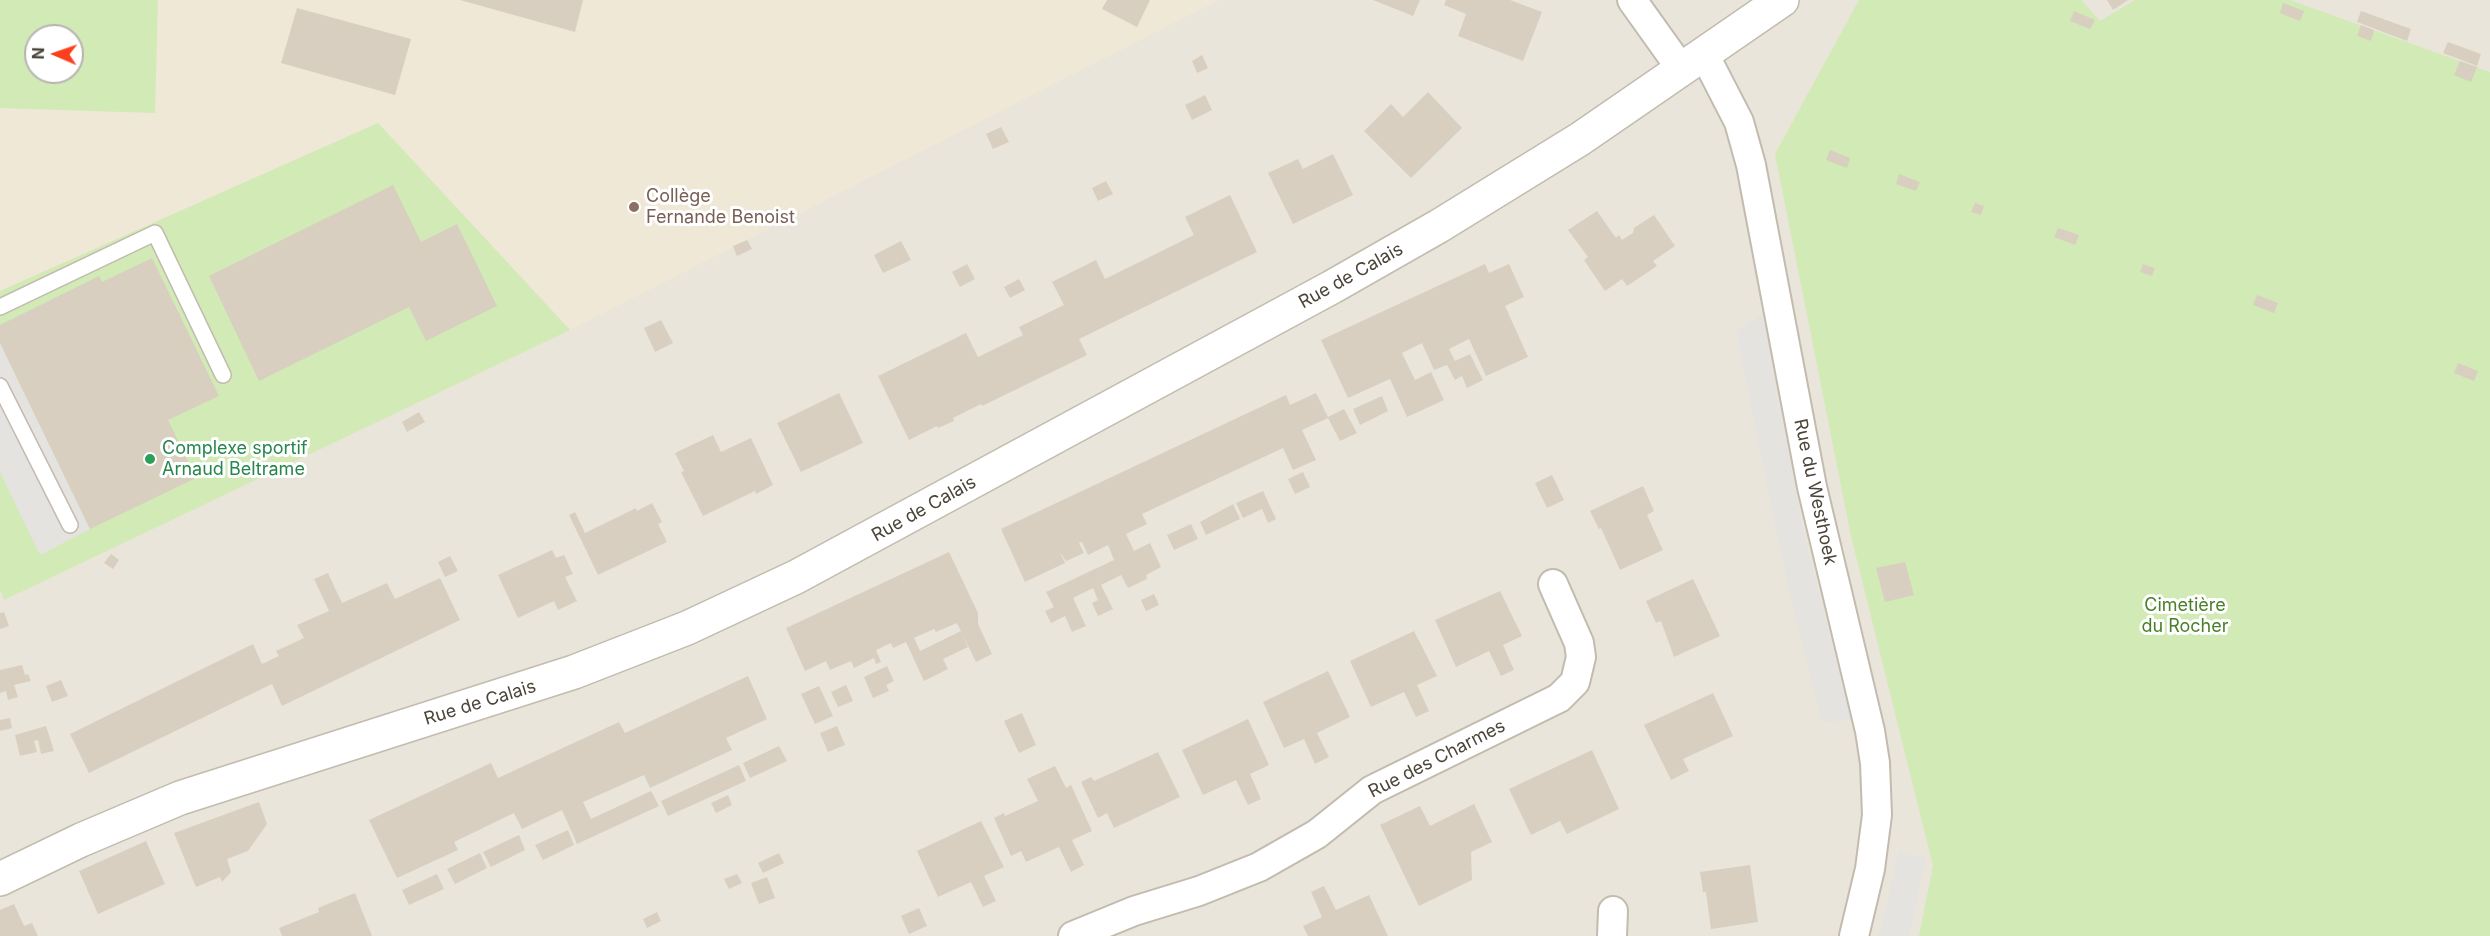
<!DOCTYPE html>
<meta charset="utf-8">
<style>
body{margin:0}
#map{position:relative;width:2490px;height:936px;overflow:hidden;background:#f6f3ec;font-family:Inter,sans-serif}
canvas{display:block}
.north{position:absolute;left:24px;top:24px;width:60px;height:60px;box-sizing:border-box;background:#fff;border:2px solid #b7b4b0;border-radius:50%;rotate:272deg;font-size:16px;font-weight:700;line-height:24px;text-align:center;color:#4b4439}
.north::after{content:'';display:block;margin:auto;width:21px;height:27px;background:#fc3f1d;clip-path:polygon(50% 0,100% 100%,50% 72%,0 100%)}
</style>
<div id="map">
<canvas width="2490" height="936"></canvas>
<div class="north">N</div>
</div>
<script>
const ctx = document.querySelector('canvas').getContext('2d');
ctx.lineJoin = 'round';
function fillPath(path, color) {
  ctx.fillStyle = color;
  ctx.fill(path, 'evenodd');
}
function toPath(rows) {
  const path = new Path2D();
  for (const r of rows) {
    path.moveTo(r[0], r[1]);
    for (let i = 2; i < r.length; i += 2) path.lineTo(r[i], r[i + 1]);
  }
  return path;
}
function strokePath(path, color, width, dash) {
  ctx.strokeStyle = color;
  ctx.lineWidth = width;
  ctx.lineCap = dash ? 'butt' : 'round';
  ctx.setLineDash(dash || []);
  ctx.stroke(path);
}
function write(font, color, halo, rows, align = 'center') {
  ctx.font = font + ' Inter,sans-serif';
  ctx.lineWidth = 6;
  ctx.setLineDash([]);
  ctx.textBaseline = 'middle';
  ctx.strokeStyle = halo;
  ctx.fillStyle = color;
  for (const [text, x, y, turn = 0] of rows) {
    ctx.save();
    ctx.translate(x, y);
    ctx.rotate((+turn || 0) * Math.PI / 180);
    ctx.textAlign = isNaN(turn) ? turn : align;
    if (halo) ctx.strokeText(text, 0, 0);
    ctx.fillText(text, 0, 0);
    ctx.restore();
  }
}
fillPath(toPath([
 [0,0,2490,0,2490,936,0,936],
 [36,36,72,36,72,72,36,72]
]), '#eae5da');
fillPath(toPath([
 [0,0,1219,0,570,330,378,123,0,291],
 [36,36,72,36,72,72,36,72]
]), '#efe8d6');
fillPath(toPath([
 [0,0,158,0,155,113,0,108],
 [36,36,72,36,72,72,36,72],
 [1859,0,2081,0,2100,21,2135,0,2290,0,2490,72,2490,936,1919,936,1933,866,1851,536,1775,154],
 [378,123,570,330,4,600,0,589,0,291]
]), '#d2eab5');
fillPath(toPath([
 [1762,314,1802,524,1851,720,1822,722,1787,582,1736,331],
 [0,343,90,529,40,555,0,472],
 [1899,851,1926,858,1909,936,1879,936]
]), '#e5e3e0');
fillPath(toPath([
 [460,0,583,0,575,32],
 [1107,0,1150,0,1137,27,1102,9],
 [1373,0,1420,0,1413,16],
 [1446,0,1510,0,1542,12,1523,61,1458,36,1466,14,1444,5],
 [2107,0,2128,0,2113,10],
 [2283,3,2304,11,2300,21,2280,13],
 [297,8,411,39,395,95,281,63],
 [2074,11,2095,20,2090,29,2070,21],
 [2361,11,2411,29,2407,41,2357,22],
 [2361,25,2374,30,2371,41,2357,36],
 [2448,42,2481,54,2477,66,2443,53],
 [1202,55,1208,68,1197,73,1192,61],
 [2460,61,2477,67,2471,82,2454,75],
 [1428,92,1462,128,1411,178,1364,131,1391,104,1403,117],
 [1205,95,1212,110,1192,120,1185,105],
 [1001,127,1009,142,993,149,986,134],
 [1830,150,1850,158,1847,168,1826,160],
 [1333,154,1353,195,1293,224,1268,173,1298,159,1303,169],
 [1899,174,1920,182,1916,191,1896,184],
 [1106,181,1113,194,1098,201,1092,188],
 [393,185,421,242,457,224,497,306,426,341,409,307,259,381,209,276],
 [1230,195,1257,252,1079,339,1087,355,982,406,981,404,953,418,954,421,938,428,937,426,909,440,878,376,966,333,978,357,1023,335,1019,327,1064,305,1052,282,1096,260,1105,279,1194,235,1185,217],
 [1975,203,1984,206,1981,215,1971,212],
 [1597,211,1616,238,1619,235,1622,240,1633,233,1634,228,1654,215,1675,246,1653,261,1657,266,1627,286,1622,279,1605,291,1584,260,1588,257,1568,230],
 [2058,228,2079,235,2075,245,2054,237],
 [747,240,752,249,737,256,733,246],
 [901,241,911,260,883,273,874,255],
 [152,258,219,396,168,420,196,478,90,529,0,343,0,325,99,276,102,282],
 [967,264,975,279,960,287,952,272],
 [1485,264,1489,273,1509,264,1524,297,1505,306,1528,357,1486,376,1469,339,1449,349,1455,361,1470,354,1483,380,1467,388,1462,376,1455,380,1447,365,1434,370,1422,343,1402,353,1415,380,1431,372,1444,400,1407,417,1390,379,1348,398,1321,340],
 [2143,264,2155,268,2152,276,2140,272],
 [1019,279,1025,290,1010,298,1004,287],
 [2257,295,2278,303,2274,313,2253,305],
 [661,320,673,343,655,352,644,328],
 [2458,363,2478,371,2474,381,2454,373],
 [839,393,863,443,801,472,777,423],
 [1316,393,1328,417,1344,409,1357,433,1340,441,1328,418,1302,430,1316,460,1293,470,1283,448,1142,514,1147,524,1126,534,1134,551,1150,543,1161,567,1146,575,1147,579,1128,588,1121,575,1101,585,1113,609,1098,616,1092,603,1098,600,1093,588,1073,598,1086,626,1072,632,1065,616,1051,623,1045,611,1054,607,1046,592,1114,560,1108,545,1088,555,1082,542,1079,543,1084,553,1066,561,1060,552,1065,563,1025,582,1001,529,1286,395,1290,405],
 [1382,396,1388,411,1360,425,1353,409],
 [419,412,425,422,407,432,402,422],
 [713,435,721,452,751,438,773,485,756,494,755,491,703,516,681,472,684,471,675,453],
 [1303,472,1310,487,1295,494,1288,479],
 [1552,475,1564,500,1547,508,1535,483],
 [1643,486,1654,511,1647,515,1663,550,1620,570,1601,528,1599,529,1590,511],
 [1263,491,1276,519,1268,523,1262,509,1243,518,1236,503],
 [652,503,662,522,658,524,667,542,598,575,569,515,575,512,585,533,636,508,637,511],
 [1233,504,1240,519,1206,535,1200,522],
 [1191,524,1198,539,1174,550,1167,535],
 [552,550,556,558,564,555,573,574,565,577,577,601,558,610,554,601,518,618,498,575],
 [949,552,978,613,978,624,992,654,976,662,957,623,936,632,934,629,914,638,920,651,961,631,968,647,943,659,948,669,924,681,906,642,893,648,891,643,876,650,881,662,876,664,874,658,854,668,851,661,830,670,826,661,805,671,786,628],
 [111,554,119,560,113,569,104,563],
 [450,556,458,571,445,577,438,562],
 [1905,562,1914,595,1885,602,1876,568],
 [328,573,342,603,387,583,395,599,440,578,460,620,282,706,272,684,89,773,70,734,253,644,262,664,279,656,276,651,304,638,297,625,329,611,314,579],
 [1693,579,1720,636,1674,657,1661,621,1656,623,1646,601],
 [1500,591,1522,636,1503,645,1514,670,1501,676,1489,651,1456,667,1435,620],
 [1154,594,1159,605,1146,611,1141,600],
 [4,612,9,626,0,629,0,613],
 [1414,631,1437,676,1417,685,1429,711,1416,717,1404,692,1371,707,1350,661],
 [22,665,25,675,28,674,31,681,14,685,18,697,8,700,6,691,0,693,0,670],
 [887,666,894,681,886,685,889,691,873,698,864,677],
 [1328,671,1350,717,1317,733,1329,757,1315,764,1304,739,1284,748,1263,702],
 [748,676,767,719,726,738,732,750,650,788,644,775,583,802,591,819,651,791,659,806,577,844,562,810,522,829,514,813,454,842,458,850,397,878,369,820,491,763,498,778,619,722,625,733],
 [61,680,68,696,52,702,46,686],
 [846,685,853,701,838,707,831,692],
 [819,686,833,716,815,724,801,694],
 [1713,693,1733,736,1683,759,1689,771,1671,780,1644,725],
 [1022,713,1036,745,1019,753,1004,721],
 [10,718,12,728,0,731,0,720],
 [1248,719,1269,765,1250,774,1261,799,1248,805,1236,780,1203,795,1182,750],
 [46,726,54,751,41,754,38,740,34,741,37,752,20,756,15,735],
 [837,726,845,745,828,752,820,733],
 [779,746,787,761,750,778,743,763],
 [1592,750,1619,809,1567,834,1560,821,1531,835,1509,789],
 [1158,752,1180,797,1114,828,1107,813,1098,818,1081,782,1091,777,1094,781],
 [739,765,746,781,668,816,661,801],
 [1055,766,1066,788,1071,785,1092,831,1072,840,1084,865,1071,872,1059,847,1026,862,1021,851,1011,856,994,818,1004,813,1005,816,1038,801,1027,779],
 [728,795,732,805,716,813,711,803],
 [259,802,267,824,248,851,227,859,231,872,222,882,220,877,196,887,174,833],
 [1474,804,1492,842,1471,852,1472,880,1419,906,1380,825,1420,806,1430,826],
 [981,821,1004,867,984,876,996,901,983,907,971,882,938,897,917,851],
 [568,830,574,845,543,860,535,845],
 [519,835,525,850,491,867,483,852],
 [146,841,165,884,98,914,79,871],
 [480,853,487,868,455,884,447,869],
 [779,853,784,863,763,873,758,863],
 [1750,865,1758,922,1711,929,1706,892,1703,892,1700,872],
 [437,874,444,889,409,905,402,890],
 [737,874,742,883,729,889,724,879],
 [767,877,775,898,759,904,751,883],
 [1324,886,1336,910,1369,895,1388,936,1308,936,1303,926,1322,917,1311,892],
 [355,893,372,936,282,936,279,928,319,912,318,908],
 [14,904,24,926,32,923,38,936,0,936,0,910],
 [919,908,927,926,909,934,901,916],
 [657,912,661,921,647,928,643,919]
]), '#d8cfc1');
const service = toPath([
 [0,307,155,233,223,375],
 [0,386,70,525]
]);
const minor = toPath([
 [1632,0,1682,70],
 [1704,54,1739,122,1751,165,1812,487,1870,731,1875,763,1877,815,1870,869,1854,936],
 [1073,936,1134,911,1199,891,1259,867,1317,834,1372,790,1559,698,1575,682,1581,657,1579,643,1553,584],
 [1612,936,1613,911]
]);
const tertiary = toPath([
 [0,879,81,840,180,798,574,672,687,628,796,577,1332,287,1439,226,1580,139,1782,0]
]);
strokePath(service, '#c2bbae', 18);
strokePath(minor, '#c2bbae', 32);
strokePath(tertiary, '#c2bbae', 36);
strokePath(service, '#fff', 15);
strokePath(minor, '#fff', 28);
strokePath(tertiary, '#fff', 33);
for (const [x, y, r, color] of [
 [634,207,6,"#8d6e63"],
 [150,459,6,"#2e9e5b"]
]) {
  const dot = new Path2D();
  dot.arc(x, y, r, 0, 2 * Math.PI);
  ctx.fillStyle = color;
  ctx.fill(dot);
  strokePath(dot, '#fff', 2);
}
write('18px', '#785e54', '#fff', [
 ["Collège",646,197],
 ["Fernande Benoist",646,218]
], 'left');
write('18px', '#4b4439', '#fff', [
 ["Rue de Calais",1351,276,-29],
 ["Rue du Westhoek",1815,492,78],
 ["Rue de Calais",924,509,-29],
 ["Rue de Calais",480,703,-17],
 ["Rue des Charmes",1437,759,-27]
]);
write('18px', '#27864d', '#fff', [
 ["Complexe sportif",162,449],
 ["Arnaud Beltrame",162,470]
], 'left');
write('18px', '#4a7f2a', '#fff', [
 ["Cimetière",2185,606],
 ["du Rocher",2185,627]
]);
</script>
